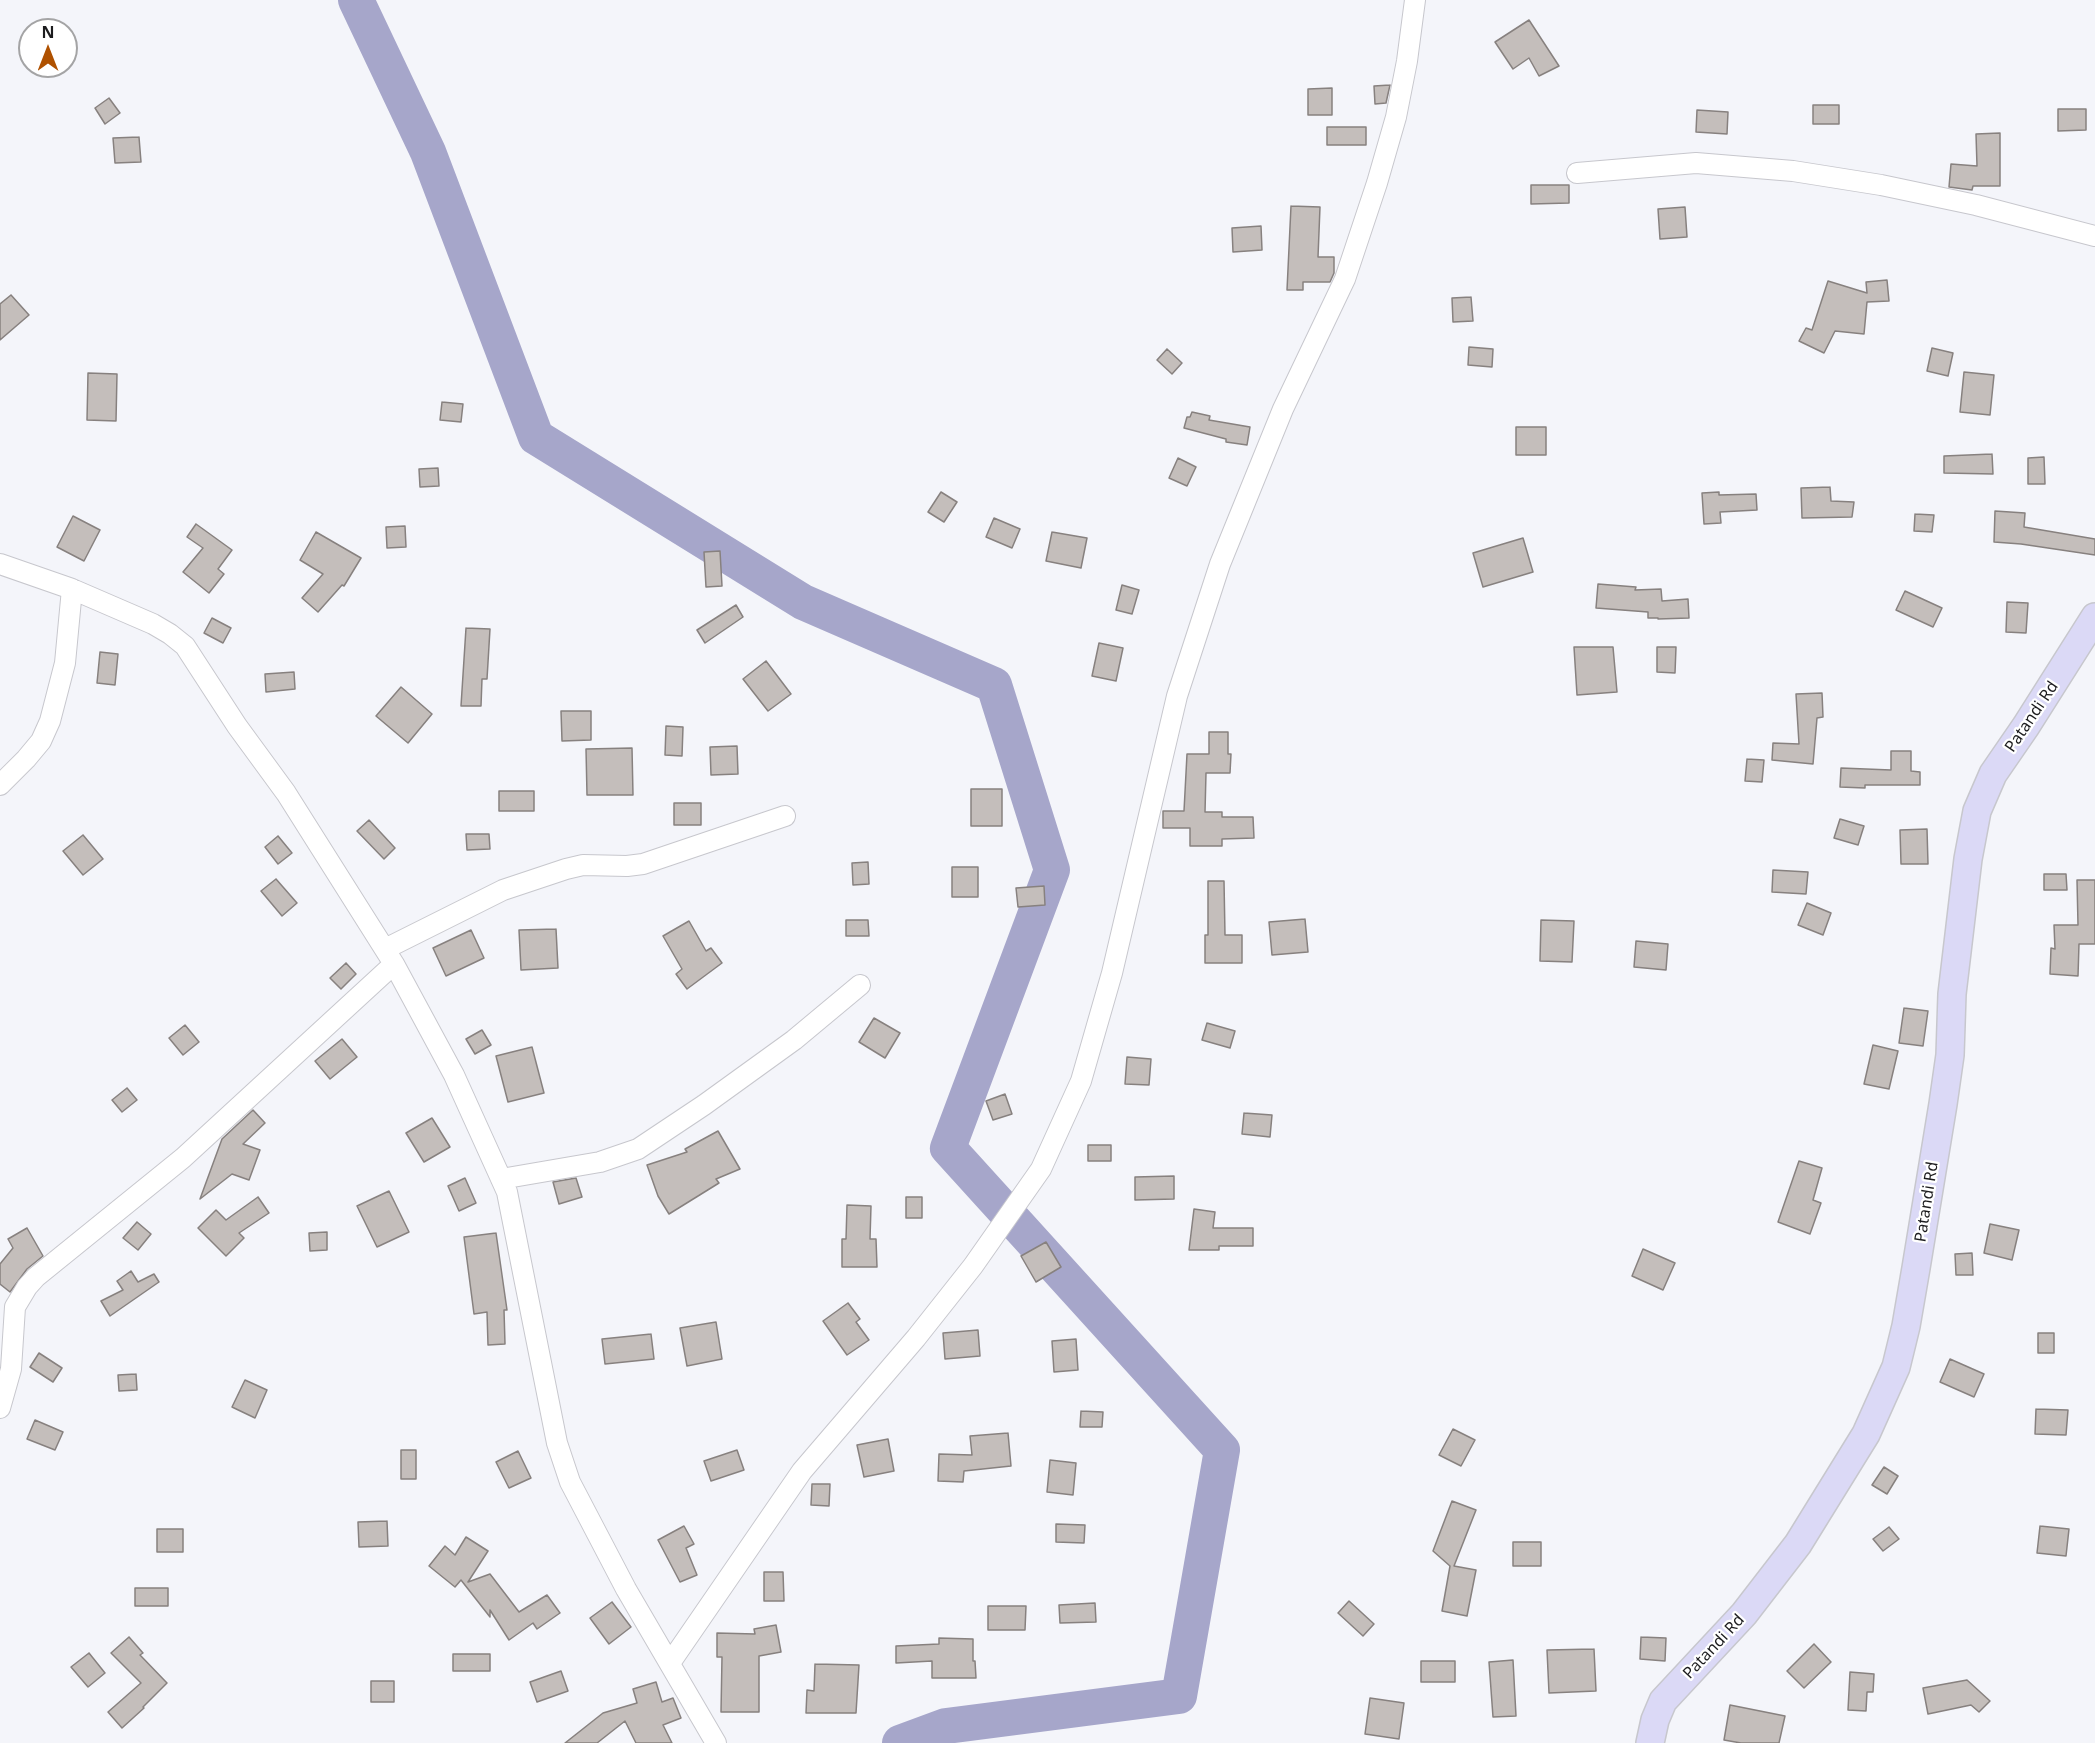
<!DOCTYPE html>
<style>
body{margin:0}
#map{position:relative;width:2095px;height:1743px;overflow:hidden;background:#f4f5fa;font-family:"Noto Sans",sans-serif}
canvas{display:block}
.north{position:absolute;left:18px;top:18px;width:60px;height:60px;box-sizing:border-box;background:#fff;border:2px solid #a4a4a5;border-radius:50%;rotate:0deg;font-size:16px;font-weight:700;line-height:24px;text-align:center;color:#1c1c1e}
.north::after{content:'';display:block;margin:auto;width:21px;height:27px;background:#af5100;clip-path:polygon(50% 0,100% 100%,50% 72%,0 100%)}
</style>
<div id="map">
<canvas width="2095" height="1743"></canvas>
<div class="north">N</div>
</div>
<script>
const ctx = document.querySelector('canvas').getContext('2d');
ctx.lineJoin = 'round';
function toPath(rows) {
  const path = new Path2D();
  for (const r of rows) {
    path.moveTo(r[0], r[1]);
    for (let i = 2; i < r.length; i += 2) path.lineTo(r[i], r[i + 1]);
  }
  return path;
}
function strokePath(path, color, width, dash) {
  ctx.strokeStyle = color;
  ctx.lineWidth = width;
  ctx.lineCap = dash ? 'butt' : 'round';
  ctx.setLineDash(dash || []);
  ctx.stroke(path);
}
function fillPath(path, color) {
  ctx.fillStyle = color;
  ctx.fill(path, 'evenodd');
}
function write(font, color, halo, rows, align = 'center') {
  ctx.font = font + ' "Noto Sans",sans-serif';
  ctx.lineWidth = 4.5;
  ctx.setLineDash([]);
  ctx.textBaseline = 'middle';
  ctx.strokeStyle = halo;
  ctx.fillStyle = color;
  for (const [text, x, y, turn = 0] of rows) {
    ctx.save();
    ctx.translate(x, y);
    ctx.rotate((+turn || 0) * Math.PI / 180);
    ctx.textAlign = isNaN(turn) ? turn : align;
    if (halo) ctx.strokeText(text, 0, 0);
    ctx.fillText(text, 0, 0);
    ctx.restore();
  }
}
strokePath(toPath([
 [356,0,428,152,536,437,803,602,994,685,1052,870,948,1148,1222,1450,1179,1696,946,1726,900,1743]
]), '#a6a6ca', 36);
const building = toPath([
 [1529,20,1559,66,1539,76,1529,58,1513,69,1495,42,1529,20],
 [1390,85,1386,103,1375,104,1374,86,1390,85],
 [1332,88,1332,115,1308,115,1308,89,1332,88],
 [109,98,120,113,105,124,95,108,109,98],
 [1813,105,1839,105,1839,124,1813,124,1813,105],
 [2058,109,2086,109,2086,130,2058,131,2058,109],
 [1697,110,1728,112,1727,134,1696,132,1697,110],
 [1327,127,1366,127,1366,145,1327,145,1327,127],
 [2000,133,2000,186,1973,186,1972,190,1949,187,1951,164,1977,166,1976,134,2000,133],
 [139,137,141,162,115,163,113,138,139,137],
 [1531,185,1569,185,1569,203,1531,204,1531,185],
 [1291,206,1320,207,1318,257,1334,257,1334,273,1330,282,1303,282,1303,290,1287,290,1291,206],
 [1685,207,1687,237,1660,239,1658,209,1685,207],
 [1261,226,1262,250,1233,252,1232,228,1261,226],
 [1887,280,1889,301,1867,302,1864,334,1835,331,1824,353,1799,341,1806,328,1812,330,1828,281,1867,293,1866,282,1887,280],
 [11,295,29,315,0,340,0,304,11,295],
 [1471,297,1473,321,1453,322,1452,298,1471,297],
 [1469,347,1493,349,1492,367,1468,365,1469,347],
 [1932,348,1953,353,1948,376,1927,371,1932,348],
 [1167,349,1182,363,1172,374,1157,360,1167,349],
 [1964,372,1994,375,1990,415,1960,412,1964,372],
 [88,373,117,374,116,421,87,420,88,373],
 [442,402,463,404,461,422,440,420,442,402],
 [1192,412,1210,416,1209,420,1250,427,1247,445,1226,442,1226,439,1184,428,1187,417,1190,417,1192,412],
 [1516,427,1546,427,1546,455,1516,455,1516,427],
 [1992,454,1993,474,1944,473,1944,456,1992,454],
 [2044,457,2045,484,2028,484,2028,458,2044,457],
 [1178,458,1196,467,1187,486,1169,478,1178,458],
 [438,468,439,486,420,487,419,469,438,468],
 [1830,487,1831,501,1854,502,1852,517,1802,518,1801,488,1830,487],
 [941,492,957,502,944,522,928,512,941,492],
 [1719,492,1719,495,1756,494,1757,510,1720,512,1721,523,1704,524,1702,493,1719,492],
 [1995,511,2025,513,2024,527,2095,539,2095,555,2021,544,1994,542,1995,511],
 [1915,514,1934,515,1932,532,1914,531,1915,514],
 [73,516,100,530,84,561,57,547,73,516],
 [994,518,1020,529,1012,548,986,537,994,518],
 [196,524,232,550,218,569,224,574,209,593,183,572,203,548,187,537,196,524],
 [405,526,406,547,387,548,386,527,405,526],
 [316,532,361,558,344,586,342,585,318,612,302,598,323,574,300,560,316,532],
 [1052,532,1087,538,1081,568,1046,561,1052,532],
 [1523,538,1533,572,1483,587,1473,553,1523,538],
 [720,551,722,586,706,587,704,552,720,551],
 [1598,584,1636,587,1635,590,1661,589,1662,601,1688,599,1689,618,1658,619,1658,618,1648,618,1648,612,1596,608,1598,584],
 [1122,585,1139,590,1132,614,1116,610,1122,585],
 [1905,591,1942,608,1933,627,1896,610,1905,591],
 [2007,602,2028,603,2026,633,2006,632,2007,602],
 [736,605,743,617,705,643,697,630,736,605],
 [212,618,231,628,223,643,204,633,212,618],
 [466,628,490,629,487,679,482,679,481,706,461,706,466,628],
 [1099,643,1123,648,1116,681,1092,676,1099,643],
 [1574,647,1613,647,1617,692,1577,695,1574,647],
 [1657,647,1676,647,1675,673,1657,672,1657,647],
 [100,652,118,654,115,685,97,683,100,652],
 [766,661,791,694,768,711,743,679,766,661],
 [294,672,295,689,266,692,265,674,294,672],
 [401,687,432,714,408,743,376,716,401,687],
 [1822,693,1823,717,1817,718,1813,764,1772,760,1773,743,1799,744,1796,694,1822,693],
 [561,711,591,711,591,740,562,741,561,711],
 [666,726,683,727,682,756,665,755,666,726],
 [1209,732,1228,732,1228,754,1231,754,1230,773,1206,773,1205,812,1222,812,1222,817,1253,817,1254,838,1222,839,1222,846,1190,846,1190,828,1163,828,1163,811,1184,811,1187,754,1209,754,1209,732],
 [737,746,738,774,711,775,710,747,737,746],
 [632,748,633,795,587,795,586,749,632,748],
 [1891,751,1911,751,1911,771,1920,772,1920,785,1865,785,1865,788,1840,787,1841,768,1891,770,1891,751],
 [1747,759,1764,760,1762,782,1745,781,1747,759],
 [971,789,1002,789,1002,826,971,826,971,789],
 [499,791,534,791,534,811,499,811,499,791],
 [674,803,701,803,701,825,674,825,674,803],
 [1840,819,1864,826,1858,845,1834,838,1840,819],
 [369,820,395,848,384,859,357,831,369,820],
 [1927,829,1928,864,1901,864,1900,830,1927,829],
 [466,834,489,834,490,849,467,850,466,834],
 [83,835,103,859,83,875,63,851,83,835],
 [278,836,292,853,278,864,265,847,278,836],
 [868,862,869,884,853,885,852,863,868,862],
 [952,867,978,867,978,897,952,897,952,867],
 [1773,870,1808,872,1806,894,1772,892,1773,870],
 [2044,874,2066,874,2067,890,2044,890,2044,874],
 [276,879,297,903,282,916,261,891,276,879],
 [2077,880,2095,880,2095,944,2079,944,2078,976,2050,974,2051,948,2055,949,2054,925,2078,925,2077,880],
 [1208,881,1224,881,1225,935,1242,935,1242,963,1205,963,1205,935,1208,935,1208,881],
 [1044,886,1045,905,1018,907,1016,888,1044,886],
 [1807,903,1831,913,1823,935,1798,925,1807,903],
 [1305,919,1308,952,1272,955,1269,922,1305,919],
 [846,920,868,920,869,936,846,936,846,920],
 [1541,920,1574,921,1572,962,1540,961,1541,920],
 [689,921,706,951,711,948,722,963,687,989,676,974,682,969,663,936,689,921],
 [556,929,558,968,521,970,519,930,556,929],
 [471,930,484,958,446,976,433,948,471,930],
 [1636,941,1668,944,1666,970,1634,967,1636,941],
 [346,963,356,974,341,989,330,978,346,963],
 [1904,1008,1928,1011,1923,1046,1899,1043,1904,1008],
 [874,1018,900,1033,885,1058,859,1042,874,1018],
 [1207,1023,1235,1031,1230,1048,1202,1040,1207,1023],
 [185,1025,199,1042,183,1055,169,1038,185,1025],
 [482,1030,491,1045,475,1054,466,1039,482,1030],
 [342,1039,357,1057,330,1079,315,1061,342,1039],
 [1873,1045,1898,1051,1889,1089,1864,1084,1873,1045],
 [532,1047,544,1093,508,1102,496,1056,532,1047],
 [1127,1057,1151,1059,1149,1085,1125,1084,1127,1057],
 [127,1088,137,1100,122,1112,112,1100,127,1088],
 [1005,1094,1012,1114,993,1120,986,1101,1005,1094],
 [253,1110,265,1123,243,1144,260,1150,249,1180,232,1174,200,1199,222,1139,253,1110],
 [1244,1113,1272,1115,1270,1137,1242,1134,1244,1113],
 [432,1118,450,1147,424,1162,406,1133,432,1118],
 [718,1131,740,1169,716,1179,719,1183,669,1214,658,1196,647,1165,687,1152,685,1149,718,1131],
 [1088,1145,1111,1145,1111,1161,1088,1161,1088,1145],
 [1799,1161,1822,1168,1813,1200,1821,1203,1810,1234,1778,1222,1799,1161],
 [1174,1176,1174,1199,1135,1200,1135,1177,1174,1176],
 [465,1178,476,1203,459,1211,448,1186,465,1178],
 [576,1178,582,1197,559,1204,553,1182,576,1178],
 [389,1191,409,1232,377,1247,357,1206,389,1191],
 [258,1197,269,1213,239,1233,244,1238,226,1256,198,1228,216,1210,226,1220,258,1197],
 [906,1197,922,1197,922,1218,906,1218,906,1197],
 [847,1205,871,1206,870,1239,876,1239,877,1267,842,1267,842,1239,846,1239,847,1205],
 [1194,1209,1215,1212,1213,1228,1253,1228,1253,1246,1219,1246,1219,1250,1189,1250,1194,1209],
 [137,1222,151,1234,138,1250,123,1238,137,1222],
 [1990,1224,2019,1230,2012,1260,1984,1253,1990,1224],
 [27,1228,43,1256,27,1269,10,1292,0,1284,0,1264,13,1248,8,1239,27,1228],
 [327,1232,327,1250,310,1251,309,1233,327,1232],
 [496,1233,507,1310,504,1310,505,1344,488,1345,487,1312,474,1314,464,1237,496,1233],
 [1046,1242,1061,1267,1036,1282,1021,1256,1046,1242],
 [1643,1249,1675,1263,1663,1290,1632,1276,1643,1249],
 [1972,1253,1973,1275,1956,1275,1955,1254,1972,1253],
 [131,1271,138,1282,154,1274,159,1282,110,1316,101,1301,123,1290,117,1281,131,1271],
 [848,1303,860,1319,856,1322,869,1340,847,1355,823,1321,848,1303],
 [716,1322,722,1359,687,1366,680,1328,716,1322],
 [978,1330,980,1356,945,1359,943,1333,978,1330],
 [2038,1333,2054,1333,2054,1353,2038,1353,2038,1333],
 [651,1334,654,1359,605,1364,602,1339,651,1334],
 [1076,1339,1078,1370,1054,1372,1052,1341,1076,1339],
 [39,1353,62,1368,53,1382,30,1367,39,1353],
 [1950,1359,1984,1374,1974,1397,1940,1382,1950,1359],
 [136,1374,137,1390,119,1391,118,1375,136,1374],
 [245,1380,267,1390,255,1418,232,1407,245,1380],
 [2036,1409,2068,1410,2066,1435,2035,1434,2036,1409],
 [1081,1411,1103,1412,1102,1427,1080,1427,1081,1411],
 [35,1420,63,1432,55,1450,27,1439,35,1420],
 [1453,1429,1475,1440,1461,1466,1439,1455,1453,1429],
 [1008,1433,1011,1466,964,1471,963,1482,938,1481,939,1454,972,1455,970,1436,1008,1433],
 [888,1439,894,1471,864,1477,857,1445,888,1439],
 [401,1450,416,1450,416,1479,401,1479,401,1450],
 [737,1450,744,1470,711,1481,704,1461,737,1450],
 [518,1451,531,1478,509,1488,496,1462,518,1451],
 [1050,1460,1076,1463,1073,1495,1047,1492,1050,1460],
 [1884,1467,1898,1476,1887,1494,1872,1485,1884,1467],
 [812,1484,830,1484,829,1506,811,1505,812,1484],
 [1452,1501,1476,1510,1454,1566,1476,1570,1467,1616,1442,1611,1450,1566,1433,1551,1452,1501],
 [387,1521,388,1546,359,1547,358,1522,387,1521],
 [1056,1524,1085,1525,1084,1543,1056,1542,1056,1524],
 [684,1526,694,1544,686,1548,697,1575,680,1582,658,1540,684,1526],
 [2040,1526,2069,1529,2066,1556,2037,1553,2040,1526],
 [1889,1527,1899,1539,1883,1551,1873,1539,1889,1527],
 [157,1529,183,1529,183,1552,157,1552,157,1529],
 [466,1537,488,1551,468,1582,490,1574,519,1612,547,1595,560,1613,537,1629,533,1623,509,1640,490,1610,490,1617,461,1580,455,1587,429,1566,445,1546,455,1555,466,1537],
 [1513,1542,1541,1542,1541,1566,1513,1566,1513,1542],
 [764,1572,783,1572,784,1601,764,1601,764,1572],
 [135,1588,168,1588,168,1606,135,1606,135,1588],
 [1349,1601,1374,1624,1363,1636,1338,1613,1349,1601],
 [612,1602,631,1627,609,1644,590,1618,612,1602],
 [1095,1603,1096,1622,1060,1623,1059,1605,1095,1603],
 [988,1606,1026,1606,1025,1630,988,1630,988,1606],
 [776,1625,781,1652,759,1656,759,1712,721,1712,722,1657,717,1657,717,1633,755,1634,754,1629,776,1625],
 [129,1637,143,1653,140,1655,167,1683,143,1707,144,1708,122,1728,108,1712,141,1683,111,1653,129,1637],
 [1641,1637,1666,1638,1665,1661,1640,1659,1641,1637],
 [939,1638,973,1639,973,1661,975,1661,976,1678,932,1678,932,1661,896,1663,896,1646,939,1644,939,1638],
 [1814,1644,1831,1662,1804,1688,1787,1671,1814,1644],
 [1594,1649,1596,1691,1549,1693,1547,1650,1594,1649],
 [89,1653,105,1673,88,1687,71,1667,89,1653],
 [453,1654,490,1654,490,1671,453,1671,453,1654],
 [1513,1660,1516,1716,1493,1717,1489,1662,1513,1660],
 [1421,1661,1455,1661,1455,1682,1421,1682,1421,1661],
 [815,1664,859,1665,856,1713,806,1713,807,1690,814,1691,815,1664],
 [561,1671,568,1691,537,1702,530,1682,561,1671],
 [1850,1672,1874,1674,1873,1692,1867,1692,1866,1711,1848,1710,1850,1672],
 [1967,1680,1990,1701,1979,1712,1971,1705,1928,1714,1923,1688,1967,1680],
 [371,1681,394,1681,394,1702,371,1702,371,1681],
 [656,1682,662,1702,673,1698,681,1718,663,1725,672,1743,636,1743,625,1721,597,1743,565,1743,603,1713,637,1703,633,1689,656,1682],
 [1370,1698,1404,1703,1399,1739,1365,1734,1370,1698],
 [1730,1705,1785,1716,1779,1743,1741,1743,1724,1740,1730,1705]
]);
fillPath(building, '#c4bebb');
strokePath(building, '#87817f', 1.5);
const street = toPath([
 [1577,173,1696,163,1793,171,1881,185,1976,205,2095,236],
 [0,564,72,589,153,624,170,634,185,646,237,726,286,793,394,964,454,1075,507,1192,557,1443,570,1482,626,1589,716,1743],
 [0,785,26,759,41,741,50,721,65,663,72,589],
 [385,949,503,890,566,869,583,865,627,866,643,864,785,816],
 [501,1179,600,1162,638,1149,704,1105,794,1040,860,985],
 [0,1408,11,1369,15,1307,27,1287,36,1277,183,1158,394,964],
 [670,1663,802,1471,916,1338,973,1266,1041,1169,1081,1081,1112,973,1177,696,1220,564,1283,409,1345,279,1377,183,1396,117,1407,61,1415,0]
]);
const secondary = toPath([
 [1650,1743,1655,1720,1663,1701,1744,1614,1798,1544,1866,1434,1896,1367,1906,1326,1916,1268,1943,1104,1950,1055,1952,994,1968,859,1977,811,1993,774,2026,726,2095,617]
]);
strokePath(street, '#c7c7cd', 22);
strokePath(secondary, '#c7c7cd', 30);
strokePath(street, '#fff', 20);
strokePath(secondary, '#dbd9f6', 27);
write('16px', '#1c1c1e', '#fff', [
 ["Patandi Rd",2032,717,-56],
 ["Patandi Rd",1927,1202,-81],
 ["Patandi Rd",1714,1647,-47]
]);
</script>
